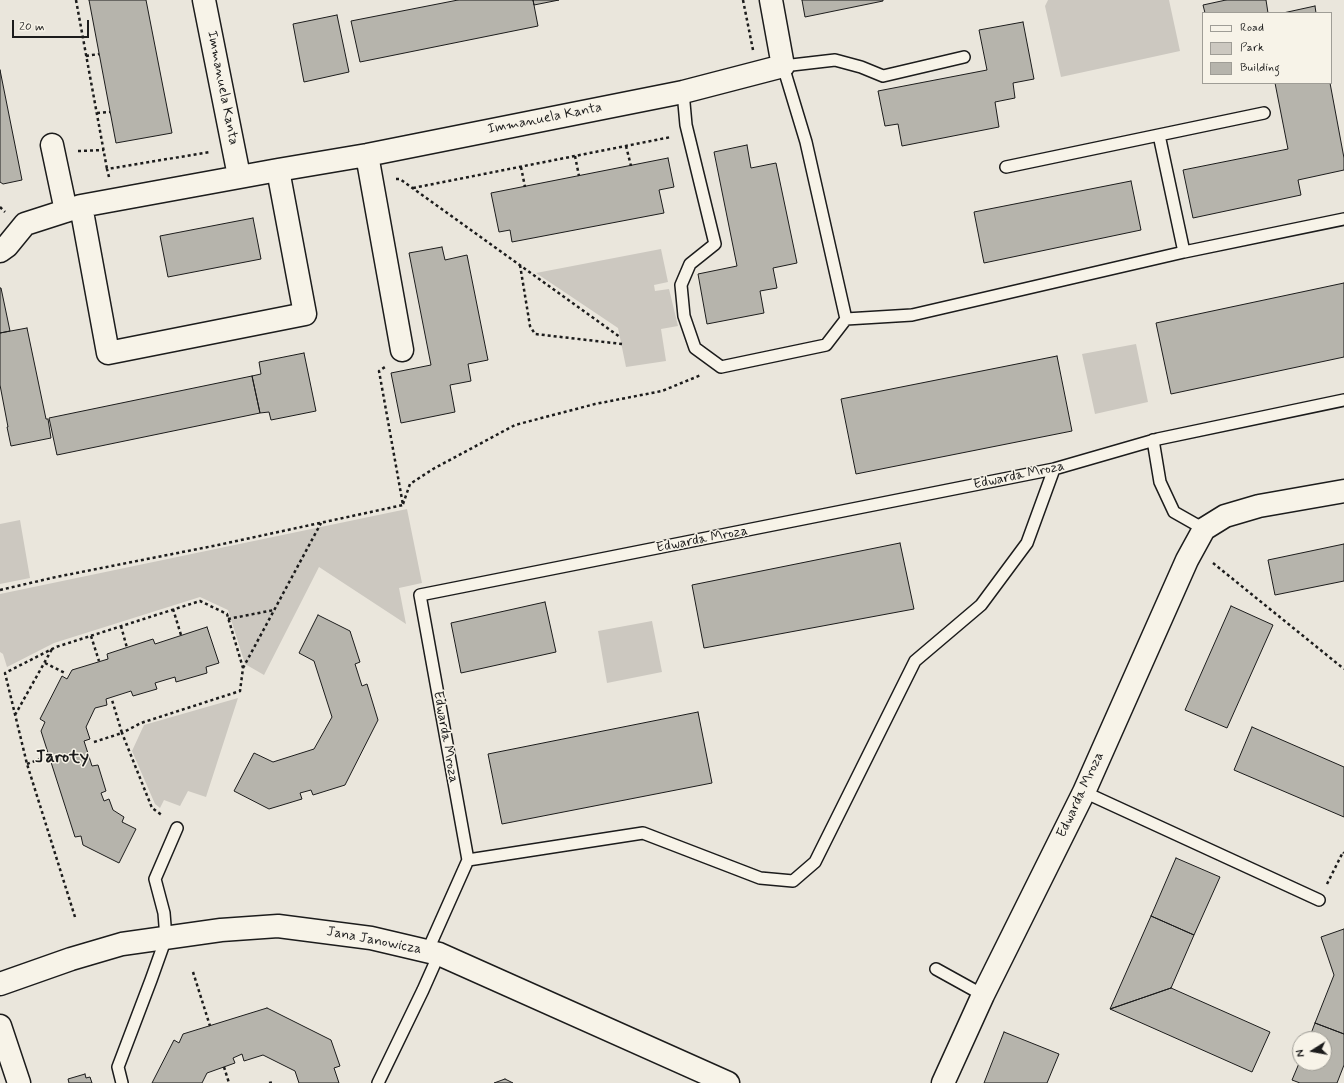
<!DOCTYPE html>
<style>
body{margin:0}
#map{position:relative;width:1344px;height:1083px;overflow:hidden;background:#eae6dc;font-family:Mynerve,sans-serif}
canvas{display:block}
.legend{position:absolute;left:1202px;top:12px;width:130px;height:72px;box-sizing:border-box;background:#f7f3e8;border:1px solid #9f9d96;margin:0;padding:5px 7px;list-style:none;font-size:12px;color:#1c1c1c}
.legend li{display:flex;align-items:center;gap:8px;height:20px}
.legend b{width:20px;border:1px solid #9f9d96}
.north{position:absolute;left:1292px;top:1031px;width:40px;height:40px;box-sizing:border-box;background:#f7f3e8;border:1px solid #9f9d96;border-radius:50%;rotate:259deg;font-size:11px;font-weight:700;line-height:16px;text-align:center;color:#1c1c1c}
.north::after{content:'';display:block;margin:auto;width:14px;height:18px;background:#1c1c1c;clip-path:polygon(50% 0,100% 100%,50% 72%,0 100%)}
.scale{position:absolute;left:12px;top:20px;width:77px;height:18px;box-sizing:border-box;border:2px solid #1c1c1c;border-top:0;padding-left:5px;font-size:12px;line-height:14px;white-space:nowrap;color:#1c1c1c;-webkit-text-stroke:3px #f7f3e8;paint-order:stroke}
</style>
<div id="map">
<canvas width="1344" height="1083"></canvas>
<ul class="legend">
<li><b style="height:5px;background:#f7f3e8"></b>Road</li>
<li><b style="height:11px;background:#ccc8c0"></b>Park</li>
<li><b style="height:11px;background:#b6b4ac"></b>Building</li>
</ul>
<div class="north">N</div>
<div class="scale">20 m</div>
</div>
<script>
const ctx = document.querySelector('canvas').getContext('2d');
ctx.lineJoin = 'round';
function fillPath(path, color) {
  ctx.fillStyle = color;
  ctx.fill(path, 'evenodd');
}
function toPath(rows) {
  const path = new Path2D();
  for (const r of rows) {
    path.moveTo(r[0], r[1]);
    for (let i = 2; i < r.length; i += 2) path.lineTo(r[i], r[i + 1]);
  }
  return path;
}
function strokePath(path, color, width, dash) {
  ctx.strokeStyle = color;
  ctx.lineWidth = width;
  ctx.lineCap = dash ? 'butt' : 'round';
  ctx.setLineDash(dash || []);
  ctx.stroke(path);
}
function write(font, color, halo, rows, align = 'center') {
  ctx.font = font + ' Mynerve,sans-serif';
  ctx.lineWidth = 3;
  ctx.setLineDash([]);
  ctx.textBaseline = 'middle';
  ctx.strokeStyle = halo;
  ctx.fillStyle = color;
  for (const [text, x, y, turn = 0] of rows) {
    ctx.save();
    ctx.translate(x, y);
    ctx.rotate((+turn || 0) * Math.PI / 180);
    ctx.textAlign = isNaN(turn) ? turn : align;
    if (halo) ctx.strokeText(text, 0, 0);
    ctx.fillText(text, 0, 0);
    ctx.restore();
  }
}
fillPath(toPath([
 [1048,0,1169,0,1180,51,1061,77,1045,6],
 [661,249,668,282,654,285,655,291,669,289,678,326,661,329,666,361,626,367,618,328,536,273],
 [1136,344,1148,402,1095,414,1082,354],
 [407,509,422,583,399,588,406,624,319,567,264,675,245,664,228,610,200,597,54,643,7,667,3,654,0,652,0,594],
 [20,520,30,578,0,584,0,524],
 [652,621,662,672,607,683,598,631],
 [238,698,206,797,188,791,180,806,164,800,160,808,155,804,132,751,144,725]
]), '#ccc8c0');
const building = toPath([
 [89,0,146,0,172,133,116,143,89,0],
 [458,0,533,0,538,26,360,62,351,21,458,0],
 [533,0,559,0,534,5,533,0],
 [802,0,883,0,883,1,805,17,802,0],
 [1226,0,1266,0,1268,13,1205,13,1203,5,1226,0],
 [1315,6,1316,13,1283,13,1315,6],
 [337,15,349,72,304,82,293,24,337,15],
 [1023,22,1034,79,1013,83,1015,98,995,102,999,127,902,146,898,124,885,126,878,91,987,70,979,30,1023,22],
 [0,70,22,180,3,184,0,182,0,70],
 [1275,83,1330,83,1344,158,1344,170,1298,180,1301,195,1193,218,1183,170,1288,149,1275,83],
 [747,145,751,168,776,163,797,263,773,268,777,288,760,291,764,313,707,324,698,274,737,266,714,152,747,145],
 [668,158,674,187,659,190,664,213,512,242,510,230,499,232,491,193,668,158],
 [1131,181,1141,230,984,263,974,212,1131,181],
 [253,218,261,259,168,277,160,236,253,218],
 [442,247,445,260,467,255,488,360,468,364,471,381,450,385,455,412,401,423,391,373,431,365,409,253,442,247],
 [1344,283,1344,357,1171,394,1156,323,1344,283],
 [0,288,1,288,10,331,0,333,0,288],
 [27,328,46,419,48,419,51,438,11,446,7,427,8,427,0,385,0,333,27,328],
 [304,353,316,411,271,420,269,412,260,413,252,376,261,374,259,362,304,353],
 [1057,356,1072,431,856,474,841,399,1057,356],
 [252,376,260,413,57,455,49,418,252,376],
 [900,543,914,609,704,648,692,585,900,543],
 [1344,544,1344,581,1275,595,1268,560,1344,544],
 [545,602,556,652,461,673,451,623,545,602],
 [1231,606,1273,625,1227,728,1185,710,1231,606],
 [318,615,350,631,360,662,355,664,362,686,367,684,378,720,345,785,313,795,311,790,300,793,302,799,269,809,234,791,254,753,273,762,314,749,332,717,314,661,299,653,318,615],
 [207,627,219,663,206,667,207,673,176,682,175,677,155,683,157,689,133,696,131,691,106,699,107,705,95,708,86,727,90,739,84,741,92,766,98,765,106,791,101,793,104,801,109,799,113,810,124,817,122,822,136,829,119,863,83,845,81,836,75,837,41,731,45,722,40,719,62,676,67,679,72,670,108,659,107,654,153,639,155,644,207,627],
 [698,712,712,783,502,824,488,754,698,712],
 [1252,727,1344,767,1344,817,1234,770,1252,727],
 [1176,858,1220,877,1194,935,1151,916,1176,858],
 [1151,916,1194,935,1171,988,1110,1009,1151,916],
 [1344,929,1344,1034,1315,1023,1334,975,1321,937,1344,929],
 [1171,988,1270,1032,1252,1072,1110,1009,1171,988],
 [267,1008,331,1040,340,1066,334,1068,339,1083,299,1083,295,1071,263,1055,244,1061,242,1054,233,1058,235,1063,207,1073,202,1083,152,1083,174,1040,179,1043,183,1034,267,1008],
 [1315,1023,1344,1034,1344,1065,1337,1083,1300,1083,1292,1080,1300,1061,1300,1063,1324,1063,1324,1039,1309,1039,1315,1023],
 [1004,1032,1059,1054,1047,1083,984,1083,1004,1032],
 [85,1074,86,1078,90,1077,92,1083,69,1083,68,1079,85,1074],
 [505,1079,513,1083,494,1083,505,1079]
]);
fillPath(building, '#b6b4ac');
strokePath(building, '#1c1c1c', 1);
const lane = toPath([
 [683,92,686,125,715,244,690,264,681,285,684,316,695,348,721,367,826,345,846,319,912,315,1184,252,1344,219],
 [1159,135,1184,252],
 [1006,167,1264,113],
 [846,319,806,142,783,66,835,60,861,67,883,76,964,57],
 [1153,440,1160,482,1174,512,1204,529],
 [1084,792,1319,900],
 [468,860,643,833,760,878,793,881,815,862,915,661,981,605,1027,543,1054,469],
 [427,952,468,860,420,595,1054,469,1158,439,1344,400],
 [936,969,983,995],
 [122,1083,118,1067,151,980,166,938,164,913,155,879,177,828],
 [378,1083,423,990,439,954]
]);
const street = toPath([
 [204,0,239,176],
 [52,145,66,211],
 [367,155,402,350],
 [81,206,108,353,305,314,278,170],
 [0,251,7,246,25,224,81,206,278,170,367,155,683,92,783,66,771,0],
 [0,984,71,959,122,944,221,930,278,926,371,938,439,954,728,1083],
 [0,1026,19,1083],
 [943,1083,983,995,1084,792,1187,560,1204,529,1225,516,1259,506,1344,491]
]);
strokePath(lane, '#1c1c1c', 14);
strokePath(street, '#1c1c1c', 25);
strokePath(toPath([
 [76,0,107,169],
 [743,0,753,50],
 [86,56,99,54],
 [97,113,110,112],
 [626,146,631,166],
 [78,151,104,150],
 [575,156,579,176],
 [521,167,525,187],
 [109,177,107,169,210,152],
 [396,179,400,179,620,337],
 [413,188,671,137],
 [0,207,5,212],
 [520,265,530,326,535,334,622,344],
 [403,504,410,484,433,469,515,425,595,404,662,391,701,375],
 [1213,563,1344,669],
 [0,590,56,577,218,545,403,505,379,371,385,367],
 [173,609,181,635],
 [228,619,274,610],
 [121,626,127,648],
 [91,636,99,661],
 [45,663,65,673],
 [243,668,321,523],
 [15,715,52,649],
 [94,742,122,733,112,700],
 [27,764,43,758],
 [1327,884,1343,852,1344,853],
 [75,917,27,764,5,673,56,647,200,601,227,614,243,668,240,691,141,723,122,733,152,808,163,816],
 [193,972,210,1026],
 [224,1067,229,1083],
 [269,1083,274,1082,274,1083]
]), '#1c1c1c', 2.5, [3, 3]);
strokePath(lane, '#f7f3e8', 11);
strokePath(street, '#f7f3e8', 22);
write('14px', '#1c1c1c', '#f7f3e8', [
 ["Immanuela Kanta",222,88,79],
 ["Immanuela Kanta",545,119,-11],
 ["Edwarda Mroza",1019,476,-12],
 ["Edwarda Mroza",702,540,-11],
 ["Edwarda Mroza",445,737,80],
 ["Edwarda Mroza",1081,795,-65],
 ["Jana Janowicza",374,941,11]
]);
write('bold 18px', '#1c1c1c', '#f7f3e8', [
 ["Jaroty",62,758]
]);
</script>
